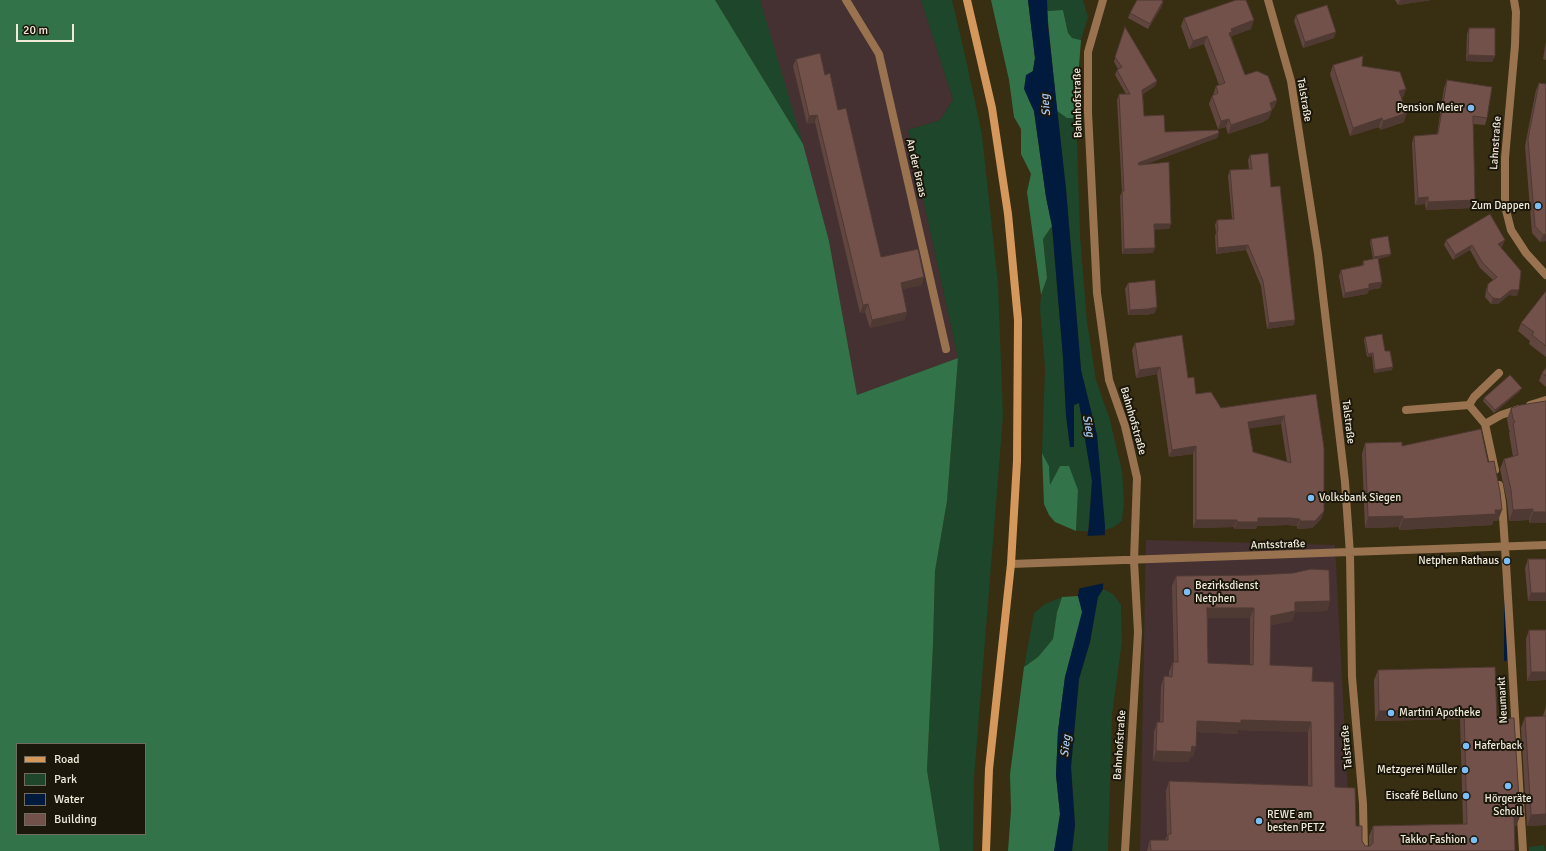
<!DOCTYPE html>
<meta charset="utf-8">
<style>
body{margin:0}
#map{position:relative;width:1546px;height:851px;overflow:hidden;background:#382e12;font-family:Signika,sans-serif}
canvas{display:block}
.legend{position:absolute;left:16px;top:743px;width:130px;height:92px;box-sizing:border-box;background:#1b170b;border:1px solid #706b5e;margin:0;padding:5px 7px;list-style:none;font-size:12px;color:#efeada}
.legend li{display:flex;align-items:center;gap:8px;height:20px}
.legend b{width:20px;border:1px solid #706b5e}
.scale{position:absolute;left:16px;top:24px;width:58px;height:18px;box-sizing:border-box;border:2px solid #efeada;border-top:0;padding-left:5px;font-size:12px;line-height:14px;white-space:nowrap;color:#efeada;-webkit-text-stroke:3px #1b170b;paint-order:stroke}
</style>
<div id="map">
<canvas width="1546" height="851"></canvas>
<ul class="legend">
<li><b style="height:5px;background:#d4985c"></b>Road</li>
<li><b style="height:11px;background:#1d462b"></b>Park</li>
<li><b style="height:11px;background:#011b3f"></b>Water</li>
<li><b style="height:11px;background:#715149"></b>Building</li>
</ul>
<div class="scale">20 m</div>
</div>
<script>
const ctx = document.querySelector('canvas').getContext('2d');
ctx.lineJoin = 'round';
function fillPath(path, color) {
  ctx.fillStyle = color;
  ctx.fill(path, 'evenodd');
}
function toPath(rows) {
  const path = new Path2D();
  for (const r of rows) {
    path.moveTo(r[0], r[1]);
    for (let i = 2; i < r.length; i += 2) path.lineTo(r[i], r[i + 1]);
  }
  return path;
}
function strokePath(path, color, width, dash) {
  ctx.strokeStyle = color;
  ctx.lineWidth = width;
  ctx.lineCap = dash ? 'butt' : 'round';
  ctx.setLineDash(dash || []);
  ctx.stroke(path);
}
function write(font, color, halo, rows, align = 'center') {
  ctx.font = font + ' Signika,sans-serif';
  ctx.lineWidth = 4;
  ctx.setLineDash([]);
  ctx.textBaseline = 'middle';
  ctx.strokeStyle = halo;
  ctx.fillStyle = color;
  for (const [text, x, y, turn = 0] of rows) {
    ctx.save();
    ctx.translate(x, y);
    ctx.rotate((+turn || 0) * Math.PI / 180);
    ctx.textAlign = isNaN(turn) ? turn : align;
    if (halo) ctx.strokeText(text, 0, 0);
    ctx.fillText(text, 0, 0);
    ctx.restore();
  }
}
fillPath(toPath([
 [760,0,921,0,953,100,940,120,908,130,958,358,857,395,829,241],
 [1146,540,1335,545,1351,851,1140,851]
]), '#453132');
fillPath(toPath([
 [715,0,760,0,803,144],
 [921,0,952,0,967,64,982,135,998,284,1003,416,974,778,973,851,940,851,927,770,933,645,935,571,947,501,958,358,908,130,940,120,953,100],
 [1047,0,1083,0,1088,17,1081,40,1072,38,1068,33,1063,10,1047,11],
 [1076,106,1080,236,1087,322,1096,380,1110,420,1122,471,1124,501,1122,521,1114,527,1105,530,1097,435,1081,370,1066,189,1057,111,1067,118,1073,118],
 [1052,226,1063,357,1066,415,1070,447,1074,447,1074,405,1079,403,1092,481,1088,531,1076,531,1078,490,1060,466,1050,486,1049,466,1042,453,1045,368,1040,309,1041,295,1047,278,1043,239],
 [1103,589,1113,594,1121,605,1122,641,1112,715,1108,851,1072,851,1075,825,1071,767,1079,679,1090,642,1098,597],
 [1062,597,1057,612,1053,639,1038,657,1024,667,1034,613,1045,604],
 [1544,845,1545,851,1529,851,1529,847]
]), '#1d462b');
fillPath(toPath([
 [0,0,715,0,803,144,829,241,857,395,958,358,947,501,935,571,933,645,927,770,940,851,0,851],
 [17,744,145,744,145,834,17,834],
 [991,0,1028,0,1035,58,1028,98,1034,111,1046,197,1052,226,1043,239,1047,278,1041,295,1027,192,1031,174,1021,154,1021,129,1014,117,1009,80],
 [1063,10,1068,33,1072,38,1081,40,1076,106,1073,118,1067,118,1057,111,1047,11],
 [1042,453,1049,466,1050,485,1060,466,1069,466,1078,490,1076,531,1055,522,1049,515,1044,504],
 [1078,596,1083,612,1065,677,1058,731,1056,775,1060,814,1057,842,1054,851,1008,851,1011,810,1010,774,1024,667,1038,657,1053,639,1057,612,1062,597]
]), '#327349');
fillPath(toPath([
 [1028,0,1047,0,1048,26,1066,189,1081,370,1097,435,1105,526,1103,589,1098,597,1090,642,1079,679,1071,767,1075,825,1072,851,1054,851,1060,814,1056,775,1058,731,1065,677,1082,612,1078,596,1089,526,1092,481,1079,403,1074,405,1074,447,1070,447,1066,415,1063,357,1052,226,1046,197,1034,111,1024,89,1026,75,1033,71,1035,58],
 [1504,565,1507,565,1507,661,1504,661]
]), '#011b3f');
fillPath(toPath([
 [1107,535,1105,583,1077,589,1085,536]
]), '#382e12');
strokePath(toPath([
 [1469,405,1474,397,1499,373],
 [1530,405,1546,400],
 [1406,410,1469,405,1485,424,1495,470],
 [1485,424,1501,415,1519,409],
 [1499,485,1502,502,1505,547]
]), '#99734f', 8);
strokePath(toPath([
 [846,0,879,54,946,349],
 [1103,0,1088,52,1088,112,1097,293,1109,380,1125,426,1137,478,1134,561,1138,632,1125,851],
 [1268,0,1291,81,1318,254,1345,482,1350,554,1352,677,1363,804,1364,851],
 [1514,0,1516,12,1515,45,1505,158,1505,206,1511,230,1526,253,1546,275],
 [1505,547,1523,851],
 [1011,564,1546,545]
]), '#99734f', 8);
strokePath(toPath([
 [967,0,992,108,1008,214,1018,320,1017,461,1011,564,989,769,986,851]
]), '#d4985c', 8);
fillPath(toPath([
 [1395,0,1431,0,1398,5],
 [1163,1,1162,6,1148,29,1128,18,1130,13],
 [1296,15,1334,38,1303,48,1294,21],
 [1184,18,1251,29,1231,36,1245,75,1277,100,1274,108,1272,109,1269,118,1263,122,1228,134,1226,127,1218,129,1209,104,1212,96,1213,95,1216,86,1219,85,1204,44,1189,49,1181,26],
 [1125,27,1157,81,1155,86,1143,94,1144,116,1165,132,1219,133,1217,138,1146,164,1171,224,1169,229,1154,229,1153,253,1122,254,1120,196,1122,192,1117,100,1119,94,1126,94,1115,75,1117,70,1118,69,1114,62],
 [1469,28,1495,56,1492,62,1466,61,1467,34],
 [1546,42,1546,60,1543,59],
 [796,59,825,75,838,110,881,257,922,285,902,289,907,312,904,320,870,328,865,312,860,313,815,122,807,124,793,66],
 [1333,65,1362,66,1406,89,1403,97,1401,98,1404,122,1380,130,1379,127,1350,136,1330,74],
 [1447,80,1487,118,1485,125,1473,124,1475,200,1472,208,1426,210,1425,204,1415,205,1412,143,1414,136,1437,135,1444,88],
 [1539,83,1546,241,1540,242,1532,233,1525,146,1536,90],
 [1250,155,1271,187,1294,325,1267,329,1261,286,1246,250,1216,254,1215,236,1216,233,1215,225,1217,220,1232,219,1228,176,1230,170,1249,169,1248,160],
 [1371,239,1390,256,1378,259,1382,282,1380,288,1369,290,1367,294,1343,298,1339,276,1341,270,1362,266,1363,261,1373,259,1370,242],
 [1446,240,1503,245,1501,247,1517,296,1509,295,1498,304,1491,304,1485,297,1486,290,1488,284,1493,280,1480,268,1470,250,1453,260,1444,245],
 [1128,283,1155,313,1146,315,1128,315,1125,289],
 [1546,291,1546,357,1529,344,1530,341,1518,331,1521,323],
 [1365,337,1385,351,1392,370,1374,373,1372,356,1367,357,1364,340],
 [1135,343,1188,378,1196,394,1221,408,1316,394,1324,511,1321,519,1312,528,1297,529,1297,526,1287,525,1257,526,1256,529,1234,529,1234,527,1193,528,1193,454,1169,457,1157,374,1136,378,1132,350],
 [1281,424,1287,462,1253,452,1249,428],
 [1546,368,1546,387,1539,381,1542,373],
 [1520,391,1494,413,1483,401,1484,398],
 [1546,401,1546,523,1529,523,1529,520,1509,521,1507,501,1500,469,1504,459,1513,457,1509,433,1510,431,1509,430,1507,419,1511,408],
 [1365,443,1402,446,1498,521,1493,521,1492,525,1399,530,1399,527,1365,528,1362,454],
 [1528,559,1546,559,1546,601,1528,601,1525,568],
 [1176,576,1330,601,1327,611,1295,612,1292,621,1271,625,1270,665,1312,681,1335,787,1356,826,1362,841,1365,846,1369,846,1369,836,1373,826,1463,824,1460,719,1375,721,1374,680,1378,670,1497,719,1520,816,1516,826,1514,826,1515,851,1147,851,1150,840,1165,840,1167,836,1166,791,1169,781,1308,786,1308,732,1238,730,1237,734,1197,732,1193,757,1190,757,1188,762,1153,761,1154,732,1157,722,1160,722,1161,686,1164,676,1169,676,1169,672,1173,662,1174,662,1172,586],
 [1208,618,1250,618,1250,665,1208,663],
 [1529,630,1546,630,1546,680,1527,681,1526,639],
 [1546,706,1546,825,1527,826,1521,728,1525,717,1543,716]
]), '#61463f');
fillPath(toPath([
 [1400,0,1431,0,1398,5],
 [1163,1,1162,6,1148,29,1150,24],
 [1254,20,1251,29,1230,37,1226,41,1231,29],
 [1336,32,1334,38,1303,48,1305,42],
 [1207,36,1204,44,1189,49,1193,41],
 [1468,55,1495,56,1492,62,1466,61],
 [1157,81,1155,86,1140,95,1142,90],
 [1406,89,1403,97,1396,99,1399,91],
 [1277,100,1274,108,1267,112,1270,103],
 [1272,110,1269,118,1263,122,1228,134,1231,125],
 [1407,113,1404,122,1380,130,1383,121],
 [817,115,815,122,807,124,809,116],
 [1382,118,1379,127,1350,136,1353,128],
 [1229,119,1226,127,1218,129,1221,121],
 [1219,133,1217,138,1136,168,1138,163],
 [1428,197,1425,204,1415,205,1418,198],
 [1475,200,1472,208,1426,210,1428,202],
 [1154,224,1171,224,1169,229,1152,230],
 [1546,234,1546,241,1540,242,1543,235],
 [1505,240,1503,245,1496,249,1498,244],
 [1248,245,1246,250,1216,254,1218,248],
 [1472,245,1470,250,1453,260,1455,255],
 [1155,248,1153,253,1122,254,1124,249],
 [1391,254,1390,256,1373,260,1374,257],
 [924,277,922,285,898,290,901,283],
 [1382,282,1380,288,1369,290,1367,294,1343,298,1345,293,1369,284],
 [1511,290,1519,290,1517,296,1509,295,1498,304,1491,304,1493,298],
 [868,304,865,312,860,313,863,305],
 [1157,307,1155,313,1146,315,1128,315,1130,310],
 [907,312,904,320,870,328,872,320],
 [1295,320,1294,325,1267,329,1269,323],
 [1373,353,1372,356,1367,357,1368,354],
 [1160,367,1157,374,1136,378,1139,370],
 [1393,367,1392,370,1374,373,1375,370],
 [1522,388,1520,391,1494,413,1495,410],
 [1284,416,1281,424,1246,429,1248,422],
 [1196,446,1193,454,1169,457,1172,450],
 [1533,509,1529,520,1509,521,1513,510],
 [1495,510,1502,510,1498,521,1493,521,1492,525,1399,530,1403,519],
 [1324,511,1321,519,1312,528,1297,529,1300,521],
 [1533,512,1546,512,1546,523,1529,523],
 [1403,516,1399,527,1365,528,1368,517],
 [1258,518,1290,518,1300,519,1297,526,1287,525,1257,526,1256,529,1234,529,1237,522],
 [1196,520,1237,520,1234,527,1193,528],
 [1531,593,1546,593,1546,601,1528,601],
 [1330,601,1327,611,1295,612,1292,621,1267,626,1271,616,1295,602],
 [1207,608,1254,608,1250,618,1204,618],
 [1531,672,1546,672,1546,680,1527,681],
 [1464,709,1460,719,1375,721,1379,711],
 [1241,720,1311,722,1308,732,1238,730,1237,734,1193,732,1197,721],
 [1192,746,1196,747,1193,757,1190,757,1188,762,1153,761,1156,751],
 [1546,814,1546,825,1527,826,1531,815],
 [1514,816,1520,816,1516,826,1511,827]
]), '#4f3933');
const building = toPath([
 [1137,0,1162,0,1163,1,1150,24,1130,13,1137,0],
 [1236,0,1246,0,1254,20,1231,29,1232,32,1229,33,1245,75,1257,71,1268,76,1277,100,1270,103,1272,110,1266,113,1231,125,1229,119,1221,121,1212,96,1218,93,1216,86,1225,83,1207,36,1193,41,1184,18,1236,0],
 [1327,5,1336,32,1305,42,1296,15,1327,5],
 [1125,27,1157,81,1142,90,1144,116,1164,115,1165,132,1218,130,1219,133,1138,163,1139,165,1169,162,1171,224,1154,224,1155,248,1124,249,1122,191,1124,191,1119,94,1130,94,1117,70,1122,67,1115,57,1125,27],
 [1469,28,1495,28,1495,56,1468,55,1469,28],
 [820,53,825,75,830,73,838,110,846,108,881,257,918,249,924,277,901,283,907,312,872,320,868,304,863,305,817,115,809,116,796,59,820,53],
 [1363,56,1362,66,1400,72,1406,89,1399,91,1407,113,1383,121,1382,118,1353,128,1333,65,1363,56],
 [1447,80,1492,87,1487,118,1473,116,1475,200,1428,202,1428,197,1418,198,1414,136,1438,134,1447,80],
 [1539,83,1546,84,1546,234,1543,235,1535,226,1528,139,1539,83],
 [1268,153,1271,187,1280,186,1295,320,1269,323,1263,281,1248,245,1218,248,1217,231,1218,231,1217,220,1234,219,1230,170,1252,169,1250,155,1268,153],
 [1490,214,1505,240,1498,244,1521,271,1519,290,1511,290,1500,299,1493,298,1487,291,1488,284,1497,277,1482,262,1472,245,1455,255,1446,240,1490,214],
 [1388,236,1391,254,1374,257,1371,239,1388,236],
 [1378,258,1382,282,1369,284,1369,288,1345,293,1341,270,1364,265,1363,261,1378,258],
 [1155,280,1157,307,1148,309,1130,310,1128,283,1155,280],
 [1546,291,1546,346,1532,335,1534,332,1521,323,1546,291],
 [1382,334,1385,351,1390,351,1393,367,1375,370,1373,353,1368,354,1365,337,1382,334],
 [1182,335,1188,378,1194,377,1196,394,1211,392,1221,408,1316,394,1324,448,1324,511,1315,521,1300,521,1300,519,1290,518,1258,518,1258,522,1237,522,1237,520,1196,520,1196,446,1172,450,1160,367,1139,370,1135,343,1182,335],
 [1284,416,1291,463,1253,452,1248,422,1284,416],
 [1546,368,1546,376,1542,373,1546,368],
 [1510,375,1522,388,1495,410,1484,398,1510,375],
 [1546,401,1546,512,1533,512,1533,509,1513,510,1511,490,1504,459,1518,455,1513,423,1515,422,1513,419,1511,408,1521,405,1546,401],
 [1481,429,1488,462,1494,461,1500,492,1502,510,1495,510,1496,514,1403,519,1403,516,1368,517,1365,443,1402,442,1402,446,1481,429],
 [1528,559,1546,559,1546,593,1531,593,1528,559],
 [1311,569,1329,570,1330,601,1295,602,1295,611,1271,616,1270,665,1313,667,1312,681,1334,682,1335,787,1355,788,1356,826,1362,826,1362,841,1365,846,1370,846,1373,843,1373,826,1467,824,1464,709,1379,711,1378,670,1495,667,1497,719,1514,718,1520,816,1514,816,1515,851,1151,851,1150,840,1168,840,1168,834,1171,834,1169,781,1312,786,1311,722,1241,720,1241,723,1197,721,1196,747,1192,746,1191,752,1156,751,1157,722,1163,722,1164,676,1172,677,1173,662,1178,662,1176,576,1254,575,1293,573,1311,569],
 [1207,608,1254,608,1253,665,1208,663,1207,608],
 [1529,630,1546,630,1546,672,1531,672,1529,630],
 [1546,716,1546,814,1531,815,1525,717,1546,716]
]);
fillPath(building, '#715149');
strokePath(building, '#4f3933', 1);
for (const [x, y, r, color] of [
 [1471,108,4,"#7bbef8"],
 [1538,206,4,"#7bbef8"],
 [1311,498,4,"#7bbef8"],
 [1507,561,4,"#7bbef8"],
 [1187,592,4,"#7bbef8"],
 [1391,713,4,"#7bbef8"],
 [1466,746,4,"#7bbef8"],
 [1465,770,4,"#7bbef8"],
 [1508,786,4,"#7bbef8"],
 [1466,796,4,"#7bbef8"],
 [1259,821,4,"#7bbef8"],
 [1474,840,4,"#7bbef8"]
]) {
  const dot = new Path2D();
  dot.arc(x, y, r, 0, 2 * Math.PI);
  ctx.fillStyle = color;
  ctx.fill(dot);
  strokePath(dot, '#1b170b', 1.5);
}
write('11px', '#efeada', '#1b170b', [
 ["Talstraße",1304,100,80],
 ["Bahnhofstraße",1078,103,-91],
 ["Lahnstraße",1496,143,-86],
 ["An der Braas",916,168,77],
 ["Bahnhofstraße",1133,421,74],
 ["Talstraße",1348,422,83],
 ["Amtsstraße",1278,545,-2],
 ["Neumarkt",1503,700,-93],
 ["Bahnhofstraße",1120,745,-86],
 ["Talstraße",1347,747,-95]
]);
write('11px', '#efeada', '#1b170b', [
 ["Pension Meier",1463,108],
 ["Zum Dappen",1530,206],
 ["Volksbank Siegen",1319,498,"left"],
 ["Netphen Rathaus",1499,561],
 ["Bezirksdienst",1195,586,"left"],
 ["Netphen",1195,599,"left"],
 ["Martini Apotheke",1399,713,"left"],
 ["Haferback",1474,746,"left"],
 ["Metzgerei Müller",1457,770],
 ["Eiscafé Belluno",1458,796],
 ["Hörgeräte",1508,799,"center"],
 ["Scholl",1508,812,"center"],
 ["REWE am",1267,815,"left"],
 ["besten PETZ",1267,828,"left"],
 ["Takko Fashion",1466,840]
], 'right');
write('italic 12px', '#a6c8f6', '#1b170b', [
 ["Sieg",1046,105,-96],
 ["Sieg",1088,426,79],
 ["Sieg",1066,746,-84]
]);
</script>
